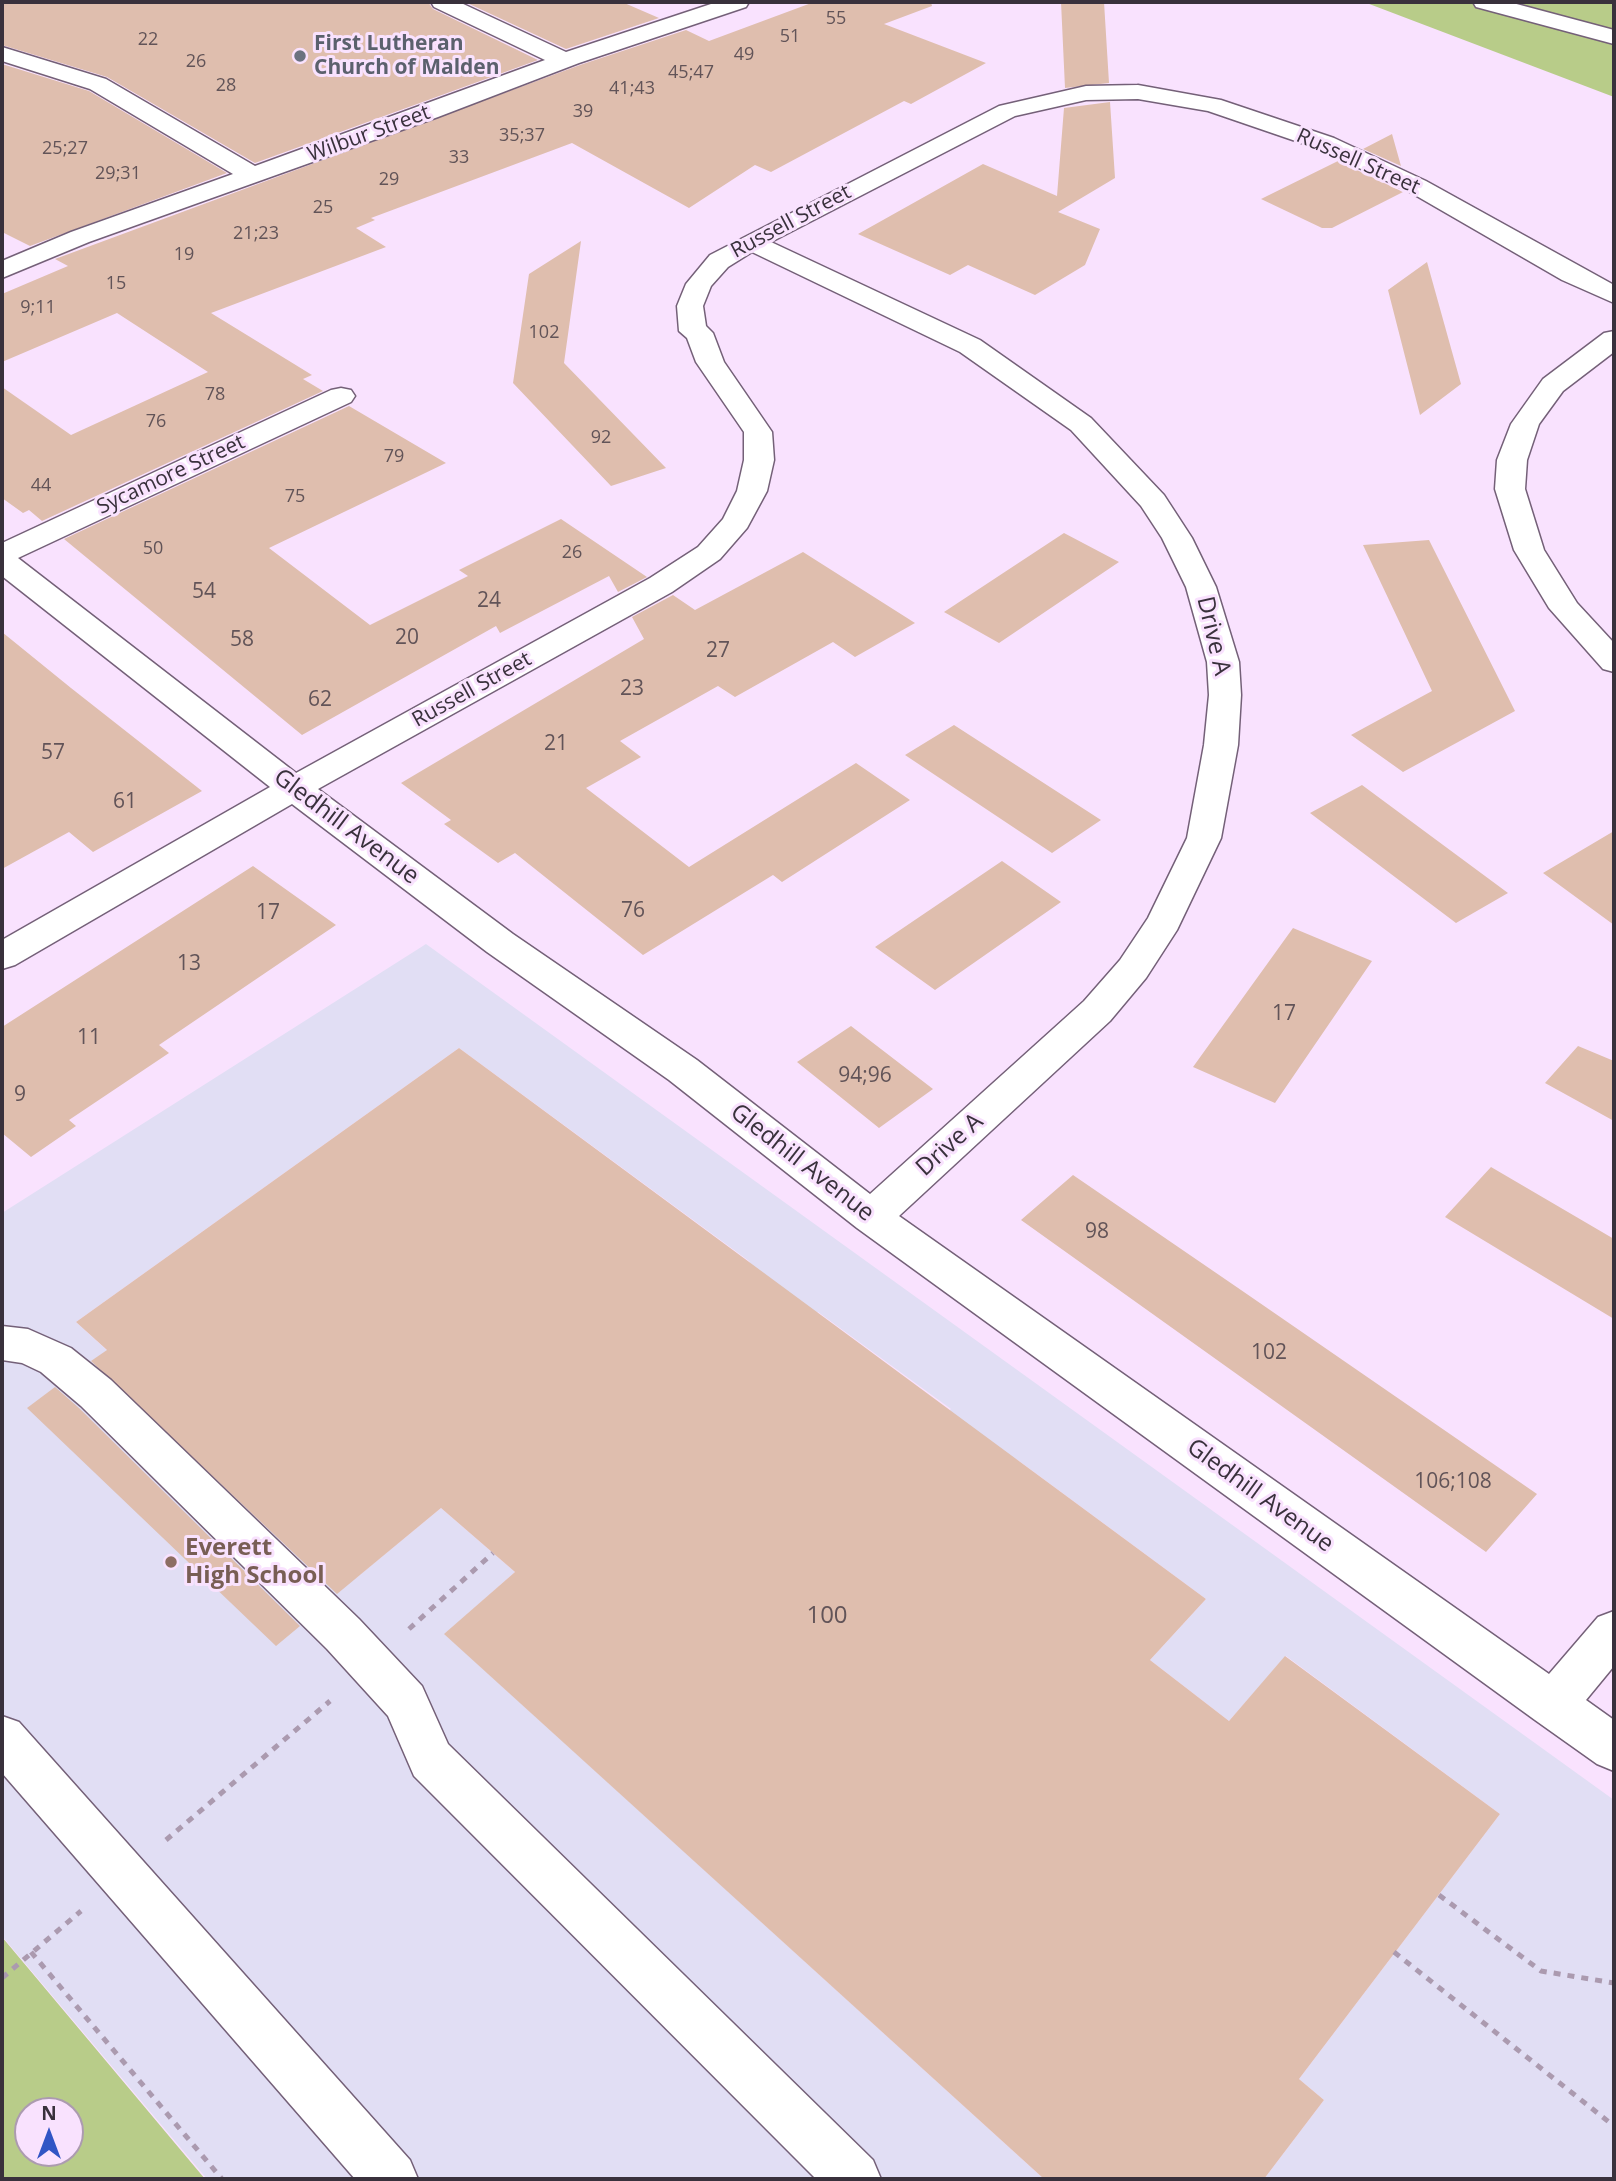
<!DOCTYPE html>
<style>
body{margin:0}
#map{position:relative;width:1616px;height:2181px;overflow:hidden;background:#f9e2fe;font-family:"Open Sans",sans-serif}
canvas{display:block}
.frame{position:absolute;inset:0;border:4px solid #39313c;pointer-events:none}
.north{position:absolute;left:14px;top:2097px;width:70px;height:70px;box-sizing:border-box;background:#f9e2fe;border:2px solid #ac9bb0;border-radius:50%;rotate:0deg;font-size:19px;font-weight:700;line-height:28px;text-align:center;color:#39313c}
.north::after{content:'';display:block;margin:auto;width:24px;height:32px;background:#3155c5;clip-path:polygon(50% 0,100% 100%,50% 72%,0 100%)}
</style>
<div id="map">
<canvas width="1616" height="2181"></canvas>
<div class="frame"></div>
<div class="north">N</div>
</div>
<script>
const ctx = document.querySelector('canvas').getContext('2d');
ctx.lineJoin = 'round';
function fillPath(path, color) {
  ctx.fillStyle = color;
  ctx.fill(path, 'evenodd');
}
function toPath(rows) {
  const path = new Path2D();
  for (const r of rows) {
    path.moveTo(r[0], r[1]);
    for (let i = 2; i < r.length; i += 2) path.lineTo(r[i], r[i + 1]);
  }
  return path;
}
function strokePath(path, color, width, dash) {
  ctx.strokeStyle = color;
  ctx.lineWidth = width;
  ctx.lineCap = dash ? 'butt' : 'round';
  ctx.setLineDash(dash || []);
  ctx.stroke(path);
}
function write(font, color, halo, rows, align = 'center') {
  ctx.font = font + ' "Open Sans",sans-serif';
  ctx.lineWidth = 6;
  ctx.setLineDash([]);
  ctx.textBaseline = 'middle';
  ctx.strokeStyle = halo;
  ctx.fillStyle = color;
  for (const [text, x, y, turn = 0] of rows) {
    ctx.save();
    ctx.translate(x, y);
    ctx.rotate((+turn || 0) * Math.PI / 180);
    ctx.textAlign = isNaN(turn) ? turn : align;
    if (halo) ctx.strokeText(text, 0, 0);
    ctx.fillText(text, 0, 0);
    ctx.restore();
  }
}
fillPath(toPath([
 [426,944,1614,1800,1614,2179,1264,2179,1324,2100,1299,2079,1500,1814,1286,1656,1229,1721,1150,1660,1206,1599,1019,1461,942,1417,951,1409,818,1312,791,1336,749,1261,459,1048,76,1322,356,1578,441,1508,515,1572,445,1634,1044,2179,207,2179,2,1936,2,1213]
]), '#e1def4');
fillPath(toPath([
 [1364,2,1614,2,1614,97],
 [2,1937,205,2179,2,2179],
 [28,2111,70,2111,70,2153,28,2153]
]), '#b8cc89');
fillPath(toPath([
 [2,2,428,2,433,9,538,60,255,163,107,77,2,45],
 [465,2,622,2,659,18,566,49],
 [814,2,931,2,932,6,884,24,986,63,911,104,904,101,771,172,755,165,689,208,572,143,371,218,375,220,356,228,386,247,211,313,312,375,303,379,323,391,42,521,29,510,23,513,2,498,2,387,71,435,208,372,117,313,2,362,2,294,68,266,55,259,580,65,686,30,709,41],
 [1061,2,1104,2,1109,83,1065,88],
 [2,64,89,91,227,173,30,246,2,232],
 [1110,102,1115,178,1058,212,1100,229,1085,265,1035,295,968,265,950,275,858,234,983,164,1057,196,1064,108],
 [1392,134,1401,166,1363,149],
 [1338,161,1403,192,1332,228,1322,228,1261,199],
 [581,241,564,363,666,468,611,486,513,383,529,274],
 [1427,262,1461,384,1420,415,1388,290],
 [349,406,446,463,269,548,370,625,468,576,459,570,561,519,647,577,618,592,609,576,500,633,496,626,302,735,64,539],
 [1064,533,1119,562,999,643,944,612],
 [1429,540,1515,711,1403,772,1351,735,1432,691,1363,545],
 [803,552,915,623,855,657,833,642,735,697,718,686,620,741,641,757,586,788,689,867,856,763,910,800,782,882,773,875,643,955,515,853,498,863,444,824,451,820,401,783,644,639,632,617,673,595,695,610],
 [2,632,71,688,202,791,93,852,69,832,2,869],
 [954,725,1101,820,1052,853,905,755],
 [1362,785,1508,893,1456,923,1310,813],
 [1614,831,1614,925,1543,873],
 [1002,861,1061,902,935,990,875,947],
 [253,866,336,925,159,1045,169,1053,69,1120,76,1126,31,1157,2,1133,2,1027],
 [1293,928,1372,961,1275,1103,1193,1067],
 [851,1026,933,1089,879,1128,797,1062],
 [1578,1046,1614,1061,1614,1121,1545,1083],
 [459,1048,1206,1599,1150,1660,1229,1721,1285,1656,1500,1814,1299,2079,1324,2100,1264,2179,1044,2179,444,1634,515,1572,441,1508,337,1594,91,1361,107,1350,76,1322],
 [1491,1167,1614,1239,1614,1319,1445,1217],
 [1073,1175,1241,1290,1537,1494,1486,1552,1021,1220],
 [55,1387,79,1408,300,1626,276,1646,27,1408]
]), '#dfbeae');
const minor = toPath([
 [431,2,459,2,566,52,717,2,749,2,746,7,579,63,438,117,89,242,2,278,2,261,71,232,233,174,90,89,2,61,2,47,106,79,255,166,545,60,434,7,431,2],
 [1473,2,1509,2,1614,30,1614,44,1476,7,1473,2],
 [1138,85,1221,100,1334,138,1426,181,1614,285,1614,303,1562,280,1408,191,1316,148,1208,111,1138,99,1086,100,1015,116,771,242,980,340,1091,418,1164,495,1192,538,1216,587,1239,662,1241,695,1238,745,1221,838,1177,930,1146,978,1110,1021,899,1216,1549,1674,1598,1617,1614,1611,1614,1666,1586,1700,1614,1720,1614,1771,1597,1764,1535,1720,857,1228,669,1080,487,952,292,804,15,965,2,969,2,940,270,787,2,576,2,543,331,390,341,388,351,390,355,396,351,402,18,558,296,773,650,578,698,547,723,519,737,491,744,460,744,432,696,362,687,338,679,331,677,306,686,284,710,255,999,106,1086,86,1138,85],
 [752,252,960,352,1071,430,1141,506,1162,538,1186,587,1207,662,1209,695,1204,745,1187,838,1148,918,1120,960,1084,1001,870,1194,697,1060,513,934,318,789,672,592,720,559,747,528,767,491,774,460,772,432,724,362,713,333,706,326,703,306,711,286,728,267,752,252],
 [1614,331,1614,352,1563,391,1539,424,1527,460,1525,489,1544,550,1577,603,1614,643,1614,672,1603,669,1549,608,1514,550,1495,489,1497,460,1511,424,1543,379,1604,333,1614,331],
 [2,1326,28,1329,71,1348,111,1380,359,1619,422,1686,448,1744,873,2160,881,2179,816,2179,414,1776,388,1716,327,1649,81,1406,41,1372,22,1363,2,1360,2,1326],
 [2,1716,19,1722,410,2160,418,2179,355,2179,2,1773,2,1716]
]);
strokePath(minor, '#746078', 3);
strokePath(toPath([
 [409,1629,493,1553],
 [166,1840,330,1701],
 [1439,1895,1541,1971,1614,1983],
 [31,1952,222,2179],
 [1394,1952,1614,2126],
 [2,1978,81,1911]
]), '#ab9aaf', 5, [7, 7]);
fillPath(minor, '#fff');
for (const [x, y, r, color] of [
 [300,56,7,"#6b7280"],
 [171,1562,7,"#8d6e63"]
]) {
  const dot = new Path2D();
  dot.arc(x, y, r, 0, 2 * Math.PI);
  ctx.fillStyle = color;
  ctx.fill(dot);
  strokePath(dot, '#f9e2fe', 2.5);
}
write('18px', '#625458', null, [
 ["55",836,19],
 ["51",790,37],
 ["22",148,40],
 ["49",744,55],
 ["26",196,62],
 ["45;47",691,73],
 ["28",226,86],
 ["41;43",632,89],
 ["39",583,112],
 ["35;37",522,136],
 ["25;27",65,149],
 ["33",459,158],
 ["29;31",118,174],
 ["29",389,180],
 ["25",323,208],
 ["21;23",256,234],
 ["19",184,255],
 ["15",116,284],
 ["9;11",38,308],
 ["102",544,333],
 ["78",215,395],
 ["76",156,422],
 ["92",601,438],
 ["79",394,457],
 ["44",41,486],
 ["75",295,497],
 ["50",153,549],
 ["26",572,553]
]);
write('bold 21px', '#5b616d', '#f9e2fe', [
 ["First Lutheran",314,44],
 ["Church of Malden",314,68]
], 'left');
write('21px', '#39313c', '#f9e2fe', [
 ["Wilbur Street",369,134,-20],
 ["Russell Street",1358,162,24],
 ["Russell Street",791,222,-28],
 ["Sycamore Street",171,475,-25],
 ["Russell Street",472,690,-29]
]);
write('21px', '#625458', null, [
 ["54",204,592],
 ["24",489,601],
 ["20",407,638],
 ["58",242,640],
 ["27",718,651],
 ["23",632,689],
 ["62",320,700],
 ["21",556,744],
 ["57",53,753],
 ["61",125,802],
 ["76",633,911],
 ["17",268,913],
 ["13",189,964],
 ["17",1284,1014],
 ["11",89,1038],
 ["94;96",865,1076],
 ["9",20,1095],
 ["98",1097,1232],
 ["102",1269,1353],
 ["106;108",1453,1482]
]);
write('24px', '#39313c', '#f9e2fe', [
 ["Drive A",1213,636,77],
 ["Gledhill Avenue",346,827,37],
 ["Drive A",950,1145,-42],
 ["Gledhill Avenue",802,1163,38],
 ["Gledhill Avenue",1260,1496,36]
]);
write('bold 24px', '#785e54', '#f9e2fe', [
 ["Everett",185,1548],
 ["High School",185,1576]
], 'left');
write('24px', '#625458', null, [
 ["100",827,1616]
]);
</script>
